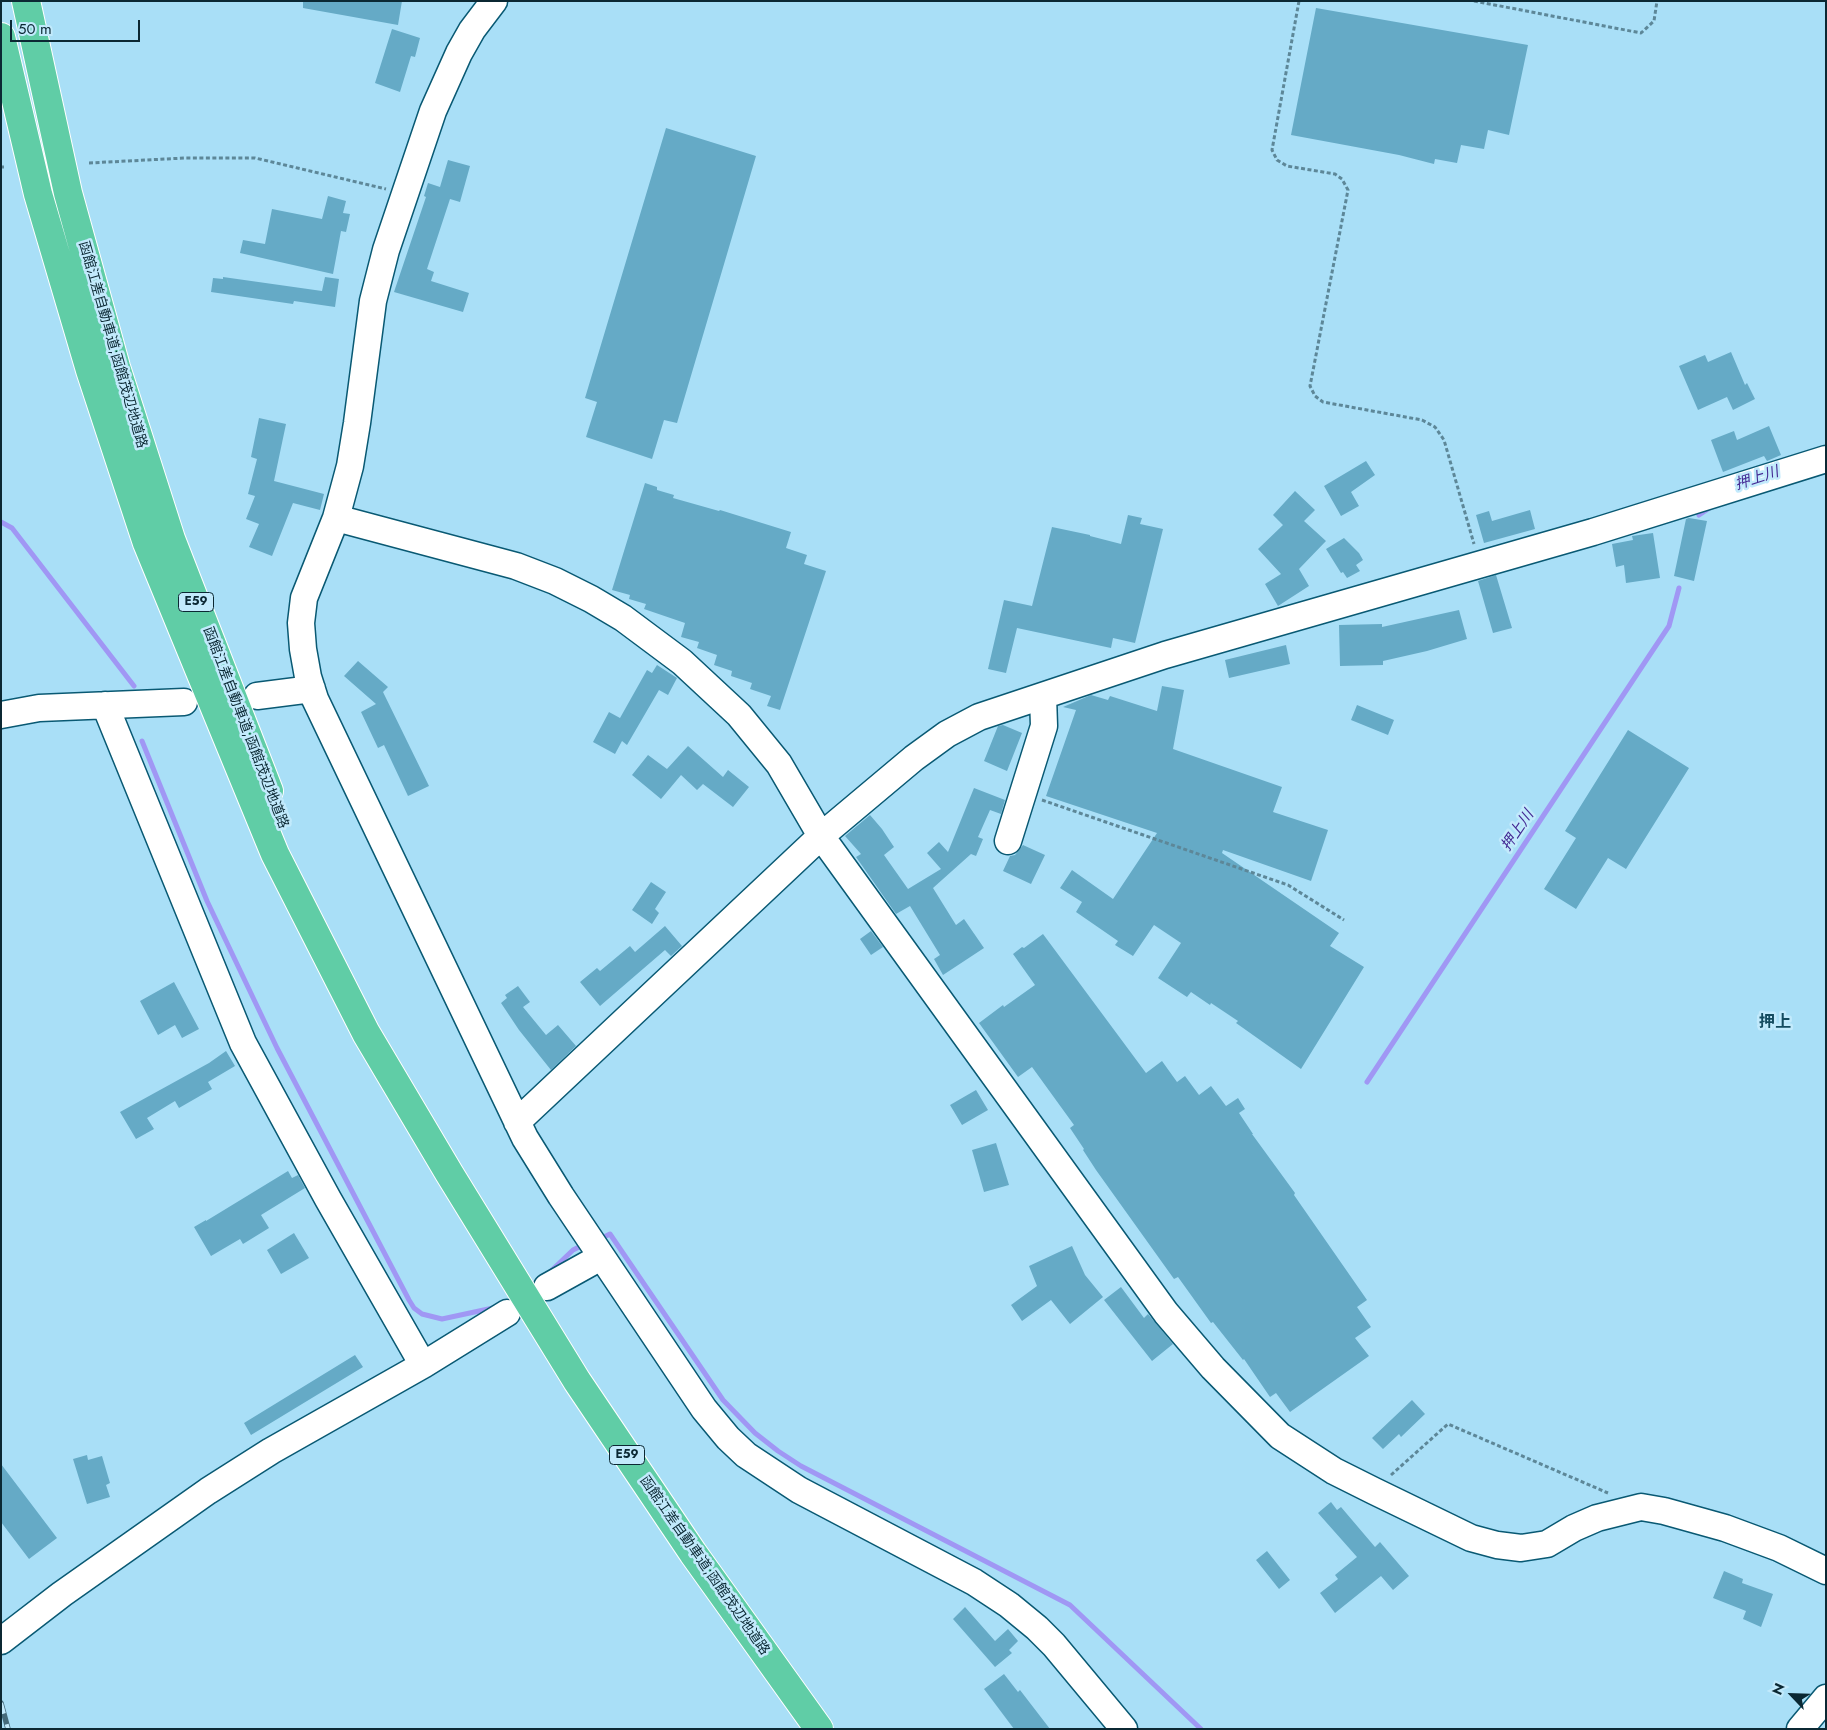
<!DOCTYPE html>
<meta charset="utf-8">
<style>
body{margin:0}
#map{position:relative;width:1827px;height:1730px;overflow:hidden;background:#a9dff7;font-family:Jost,sans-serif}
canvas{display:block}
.frame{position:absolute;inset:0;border:2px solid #0b2833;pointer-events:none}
.north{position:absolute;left:1767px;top:1670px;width:50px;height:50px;-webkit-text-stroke:4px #c2eafc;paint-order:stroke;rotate:294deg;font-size:14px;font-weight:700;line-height:20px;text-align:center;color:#0b2833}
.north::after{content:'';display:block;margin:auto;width:18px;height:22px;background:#0b2833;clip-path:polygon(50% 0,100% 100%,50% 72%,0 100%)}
.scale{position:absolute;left:10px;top:20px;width:130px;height:22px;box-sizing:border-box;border:2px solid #0b2833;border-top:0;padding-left:6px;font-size:15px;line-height:18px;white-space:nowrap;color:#0b2833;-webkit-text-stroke:4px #c2eafc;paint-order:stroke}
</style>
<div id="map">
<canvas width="1827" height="1730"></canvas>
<div class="frame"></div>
<div class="north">N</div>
<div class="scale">50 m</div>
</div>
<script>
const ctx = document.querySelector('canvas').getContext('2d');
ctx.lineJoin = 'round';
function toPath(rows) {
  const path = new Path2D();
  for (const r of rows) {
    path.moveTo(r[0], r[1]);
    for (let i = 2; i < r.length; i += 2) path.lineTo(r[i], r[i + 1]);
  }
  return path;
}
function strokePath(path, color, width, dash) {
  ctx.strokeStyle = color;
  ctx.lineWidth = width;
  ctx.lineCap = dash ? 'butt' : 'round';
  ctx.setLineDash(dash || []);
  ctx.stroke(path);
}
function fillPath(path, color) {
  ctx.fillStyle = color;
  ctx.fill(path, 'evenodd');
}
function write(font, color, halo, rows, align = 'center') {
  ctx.font = font + ' Jost,"Noto Sans JP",sans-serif';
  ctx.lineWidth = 5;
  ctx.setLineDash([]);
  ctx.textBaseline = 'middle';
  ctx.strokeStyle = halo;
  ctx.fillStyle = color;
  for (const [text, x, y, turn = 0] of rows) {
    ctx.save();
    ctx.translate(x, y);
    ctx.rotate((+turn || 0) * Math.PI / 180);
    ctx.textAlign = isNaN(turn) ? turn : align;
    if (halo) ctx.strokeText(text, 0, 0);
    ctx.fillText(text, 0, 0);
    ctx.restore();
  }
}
strokePath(toPath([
 [1699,515,1711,507],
 [1,522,12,528,134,686],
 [142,741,207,901,277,1048,409,1300,414,1308,422,1314,442,1319,493,1308],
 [1367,1082,1649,656,1669,626,1679,588],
 [606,1236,610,1234,723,1400,755,1433,778,1451,801,1466,1070,1605,1201,1729],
 [550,1272,573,1250,579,1247]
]), '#a097f4', 5);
fillPath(toPath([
 [303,1,402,1,398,25,303,8],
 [1316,8,1528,45,1509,135,1488,130,1484,149,1461,145,1457,163,1435,159,1434,164,1399,155,1291,135],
 [392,29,420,38,415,57,411,56,400,92,375,83],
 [666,128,756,156,677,423,664,420,652,459,586,437,597,402,585,398],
 [448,160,470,166,460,202,450,199,427,269,434,272,431,281,469,293,463,312,394,292,426,197,424,196,428,183,440,187],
 [328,196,346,201,343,213,350,214,346,232,341,231,333,274,240,253,243,240,265,244,272,209,322,219],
 [223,277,322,291,325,277,339,279,335,307,294,301,293,304,211,292,213,278,223,279],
 [1731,352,1745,385,1747,383,1755,399,1733,410,1727,397,1698,410,1679,366,1705,355,1708,362],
 [259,418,286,424,274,481,324,494,320,510,293,503,272,556,249,547,259,524,246,519,255,496,248,494,257,459,251,457],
 [1769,426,1781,455,1767,461,1764,456,1723,472,1711,440,1734,431,1737,440],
 [1366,461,1375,475,1351,492,1359,506,1341,516,1324,486],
 [645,483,657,487,657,490,674,495,673,498,719,511,720,510,791,532,786,548,807,555,804,564,826,571,780,710,767,706,771,696,750,689,752,683,731,676,732,671,714,665,717,655,697,648,699,642,681,637,685,623,644,609,646,604,629,599,630,595,612,590],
 [1295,491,1315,510,1304,521,1326,541,1299,569,1309,586,1278,606,1265,584,1281,574,1258,549,1283,525,1273,515],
 [1530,510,1535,529,1484,543,1476,515,1489,511,1492,521],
 [1128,515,1142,518,1140,524,1163,529,1135,643,1113,638,1111,648,1017,628,1006,673,988,669,1004,600,1032,606,1052,527,1090,535,1090,536,1121,544],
 [1689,518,1707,521,1694,581,1674,576,1686,519],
 [1653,533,1660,578,1626,583,1624,565,1616,567,1612,544,1633,540,1632,536],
 [1344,538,1359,553,1363,560,1356,565,1360,571,1347,578,1343,572,1341,573,1326,549],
 [1496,575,1512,628,1493,633,1478,581],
 [1459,610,1467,639,1427,651,1383,661,1383,665,1340,666,1339,625,1382,624,1382,627],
 [1286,645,1290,664,1229,678,1225,660],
 [358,661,388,687,383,692,429,786,408,796,384,745,378,748,361,712,376,704,344,676],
 [657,665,677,678,668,695,659,690,627,745,622,741,615,754,593,742,609,712,620,718,647,670,652,673],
 [1162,686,1184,690,1173,749,1282,787,1273,812,1328,830,1311,881,1223,850,1222,853,1339,933,1330,946,1364,967,1301,1069,1236,1023,1238,1021,1211,1003,1210,1005,1191,992,1187,997,1158,978,1181,943,1154,925,1133,956,1115,945,1118,941,1076,912,1082,902,1060,888,1072,870,1113,899,1157,833,1046,796,1076,710,1063,707,1091,695,1108,700,1110,696,1157,711],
 [1357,705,1394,720,1388,735,1351,720],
 [1003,725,1022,733,1007,771,984,761,998,726],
 [1628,730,1689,768,1626,869,1608,858,1576,909,1544,889,1576,838,1565,831],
 [688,746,723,777,728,770,749,787,733,807,703,784,697,790,681,775,661,799,632,775,648,755,667,769],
 [974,788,1005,800,1001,814,990,810,978,837,983,839,976,856,971,854,933,888,956,925,964,919,984,948,943,975,934,959,940,955,910,906,896,914,856,857,861,854,845,836,870,815,882,829,894,847,884,855,908,889,941,869,927,853,939,842,948,852],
 [1023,845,1045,855,1031,884,1003,871,1010,856,1015,855],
 [651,882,666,892,655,909,659,913,652,924,632,910],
 [665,926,682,946,671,956,665,950,600,1006,580,982,597,968,600,971,630,946,635,952],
 [871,931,883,947,871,955,860,939],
 [1043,934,1146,1073,1162,1061,1177,1082,1185,1076,1199,1095,1211,1086,1226,1106,1238,1098,1245,1109,1239,1113,1253,1134,1252,1134,1295,1193,1294,1195,1367,1300,1357,1307,1371,1327,1355,1338,1369,1356,1290,1412,1276,1393,1270,1397,1244,1359,1243,1360,1213,1322,1211,1323,1178,1277,1174,1279,1096,1170,1083,1150,1084,1149,1070,1128,1074,1125,1032,1067,1018,1077,979,1023,1003,1005,1004,1007,1035,985,1013,954,1022,947,1024,948],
 [174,982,199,1029,182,1038,175,1025,158,1035,140,1001],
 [518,986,530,1002,523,1007,546,1035,558,1025,576,1046,551,1070,519,1030,501,1003,507,998,505,995],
 [226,1051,235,1066,208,1082,212,1089,179,1108,175,1101,147,1118,154,1129,136,1139,120,1112,209,1063],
 [976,1090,988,1110,962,1125,950,1105],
 [996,1143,1009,1185,984,1192,972,1150],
 [288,1171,292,1178,298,1175,305,1188,261,1215,269,1228,243,1244,240,1239,211,1256,194,1227,206,1220,206,1221],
 [294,1233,309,1258,281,1274,267,1250],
 [1072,1246,1085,1275,1103,1297,1070,1324,1051,1300,1022,1321,1011,1305,1037,1286,1029,1266],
 [1121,1287,1144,1318,1148,1314,1173,1344,1152,1361,1104,1300],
 [355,1355,363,1367,251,1435,244,1423],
 [1412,1400,1425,1414,1401,1437,1399,1434,1383,1449,1372,1438],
 [87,1455,88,1460,102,1456,110,1483,106,1485,110,1497,87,1504,73,1459],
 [1,1464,57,1538,29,1559,1,1522],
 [1331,1502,1337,1510,1341,1507,1375,1547,1380,1542,1409,1576,1393,1590,1381,1576,1335,1613,1320,1593,1338,1579,1335,1575,1357,1557,1318,1513],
 [1267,1551,1290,1580,1279,1589,1256,1560],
 [1724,1571,1743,1579,1742,1583,1773,1594,1761,1627,1743,1619,1746,1611,1713,1598],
 [965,1607,995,1641,1008,1629,1018,1641,1009,1650,1012,1653,995,1667,953,1619],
 [1004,1674,1018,1692,1020,1690,1050,1729,1014,1729,984,1689]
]), '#65aac6');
const minor = toPath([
 [494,1,472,30,459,53,433,111,386,250,373,301,357,423,350,466,336,518,304,598,301,623,303,649,308,677,315,699,525,1138,561,1196,704,1409,728,1438,746,1455,799,1490,974,1582,1009,1605,1037,1628,1054,1645,1124,1729],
 [336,518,516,566,555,581,591,599,623,618,682,662,739,715,779,764,821,836,1166,1313,1213,1368,1280,1436,1334,1471,1374,1491,1471,1538,1497,1545,1521,1548,1547,1544,1574,1528,1597,1518,1641,1507,1664,1511,1725,1528,1779,1548,1826,1571],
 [257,696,312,689],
 [105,705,243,1043,328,1199,423,1365],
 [1,715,39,708,184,702],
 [1008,841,1044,726,1043,696],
 [517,1122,821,836,914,758,947,734,979,717,1165,655,1593,532,1826,459],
 [547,1287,601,1257],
 [1,1641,62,1594,208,1491,271,1451,423,1365,507,1313],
 [1800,1729,1826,1698]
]);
const highway = toPath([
 [26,1,68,193,116,367,171,539,269,791],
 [1,37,38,194,90,370,147,543,275,854,366,1033,449,1173,577,1381,693,1553,819,1729]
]);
strokePath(minor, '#095973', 29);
strokePath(highway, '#fff', 30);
strokePath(toPath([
 [1299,1,1272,150,1277,160,1287,166,1335,174,1342,179,1348,190,1310,386,1315,396,1323,402,1422,420,1435,427,1444,440,1474,544],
 [1474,1,1641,33,1654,21,1657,1],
 [89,163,185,158,255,158,386,189],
 [1,167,4,167],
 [1042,800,1288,885,1344,920],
 [1391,1475,1448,1424,1608,1493]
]), '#5d8798', 3, [4, 2.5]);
strokePath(minor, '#fff', 26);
strokePath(highway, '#60cda6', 28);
const rail = toPath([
 [1,1703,8,1729]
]);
strokePath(rail, '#456b7b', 5.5);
strokePath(rail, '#c2eafc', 4, [11]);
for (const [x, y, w] of [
 [196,602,35],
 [627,1455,35]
]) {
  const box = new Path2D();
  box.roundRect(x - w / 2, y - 9.5, w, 19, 4);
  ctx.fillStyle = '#c2eafc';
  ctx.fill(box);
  strokePath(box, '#0b2833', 1);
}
write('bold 12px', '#0b2833', null, [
 ["E59",196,602],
 ["E59",627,1455]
]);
write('14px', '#0b2833', '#c2eafc', [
 ["函館江差自動車道;函館茂辺地道路",112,345,74],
 ["函館江差自動車道;函館茂辺地道路",245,728,69],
 ["函館江差自動車道;函館茂辺地道路",704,1566,55]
]);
write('italic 15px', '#442a94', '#c2eafc', [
 ["押上川",1757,479,-18],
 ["押上川",1518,831,-56]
]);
write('bold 16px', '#144b5f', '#c2eafc', [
 ["押上",1775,1023]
]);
</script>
